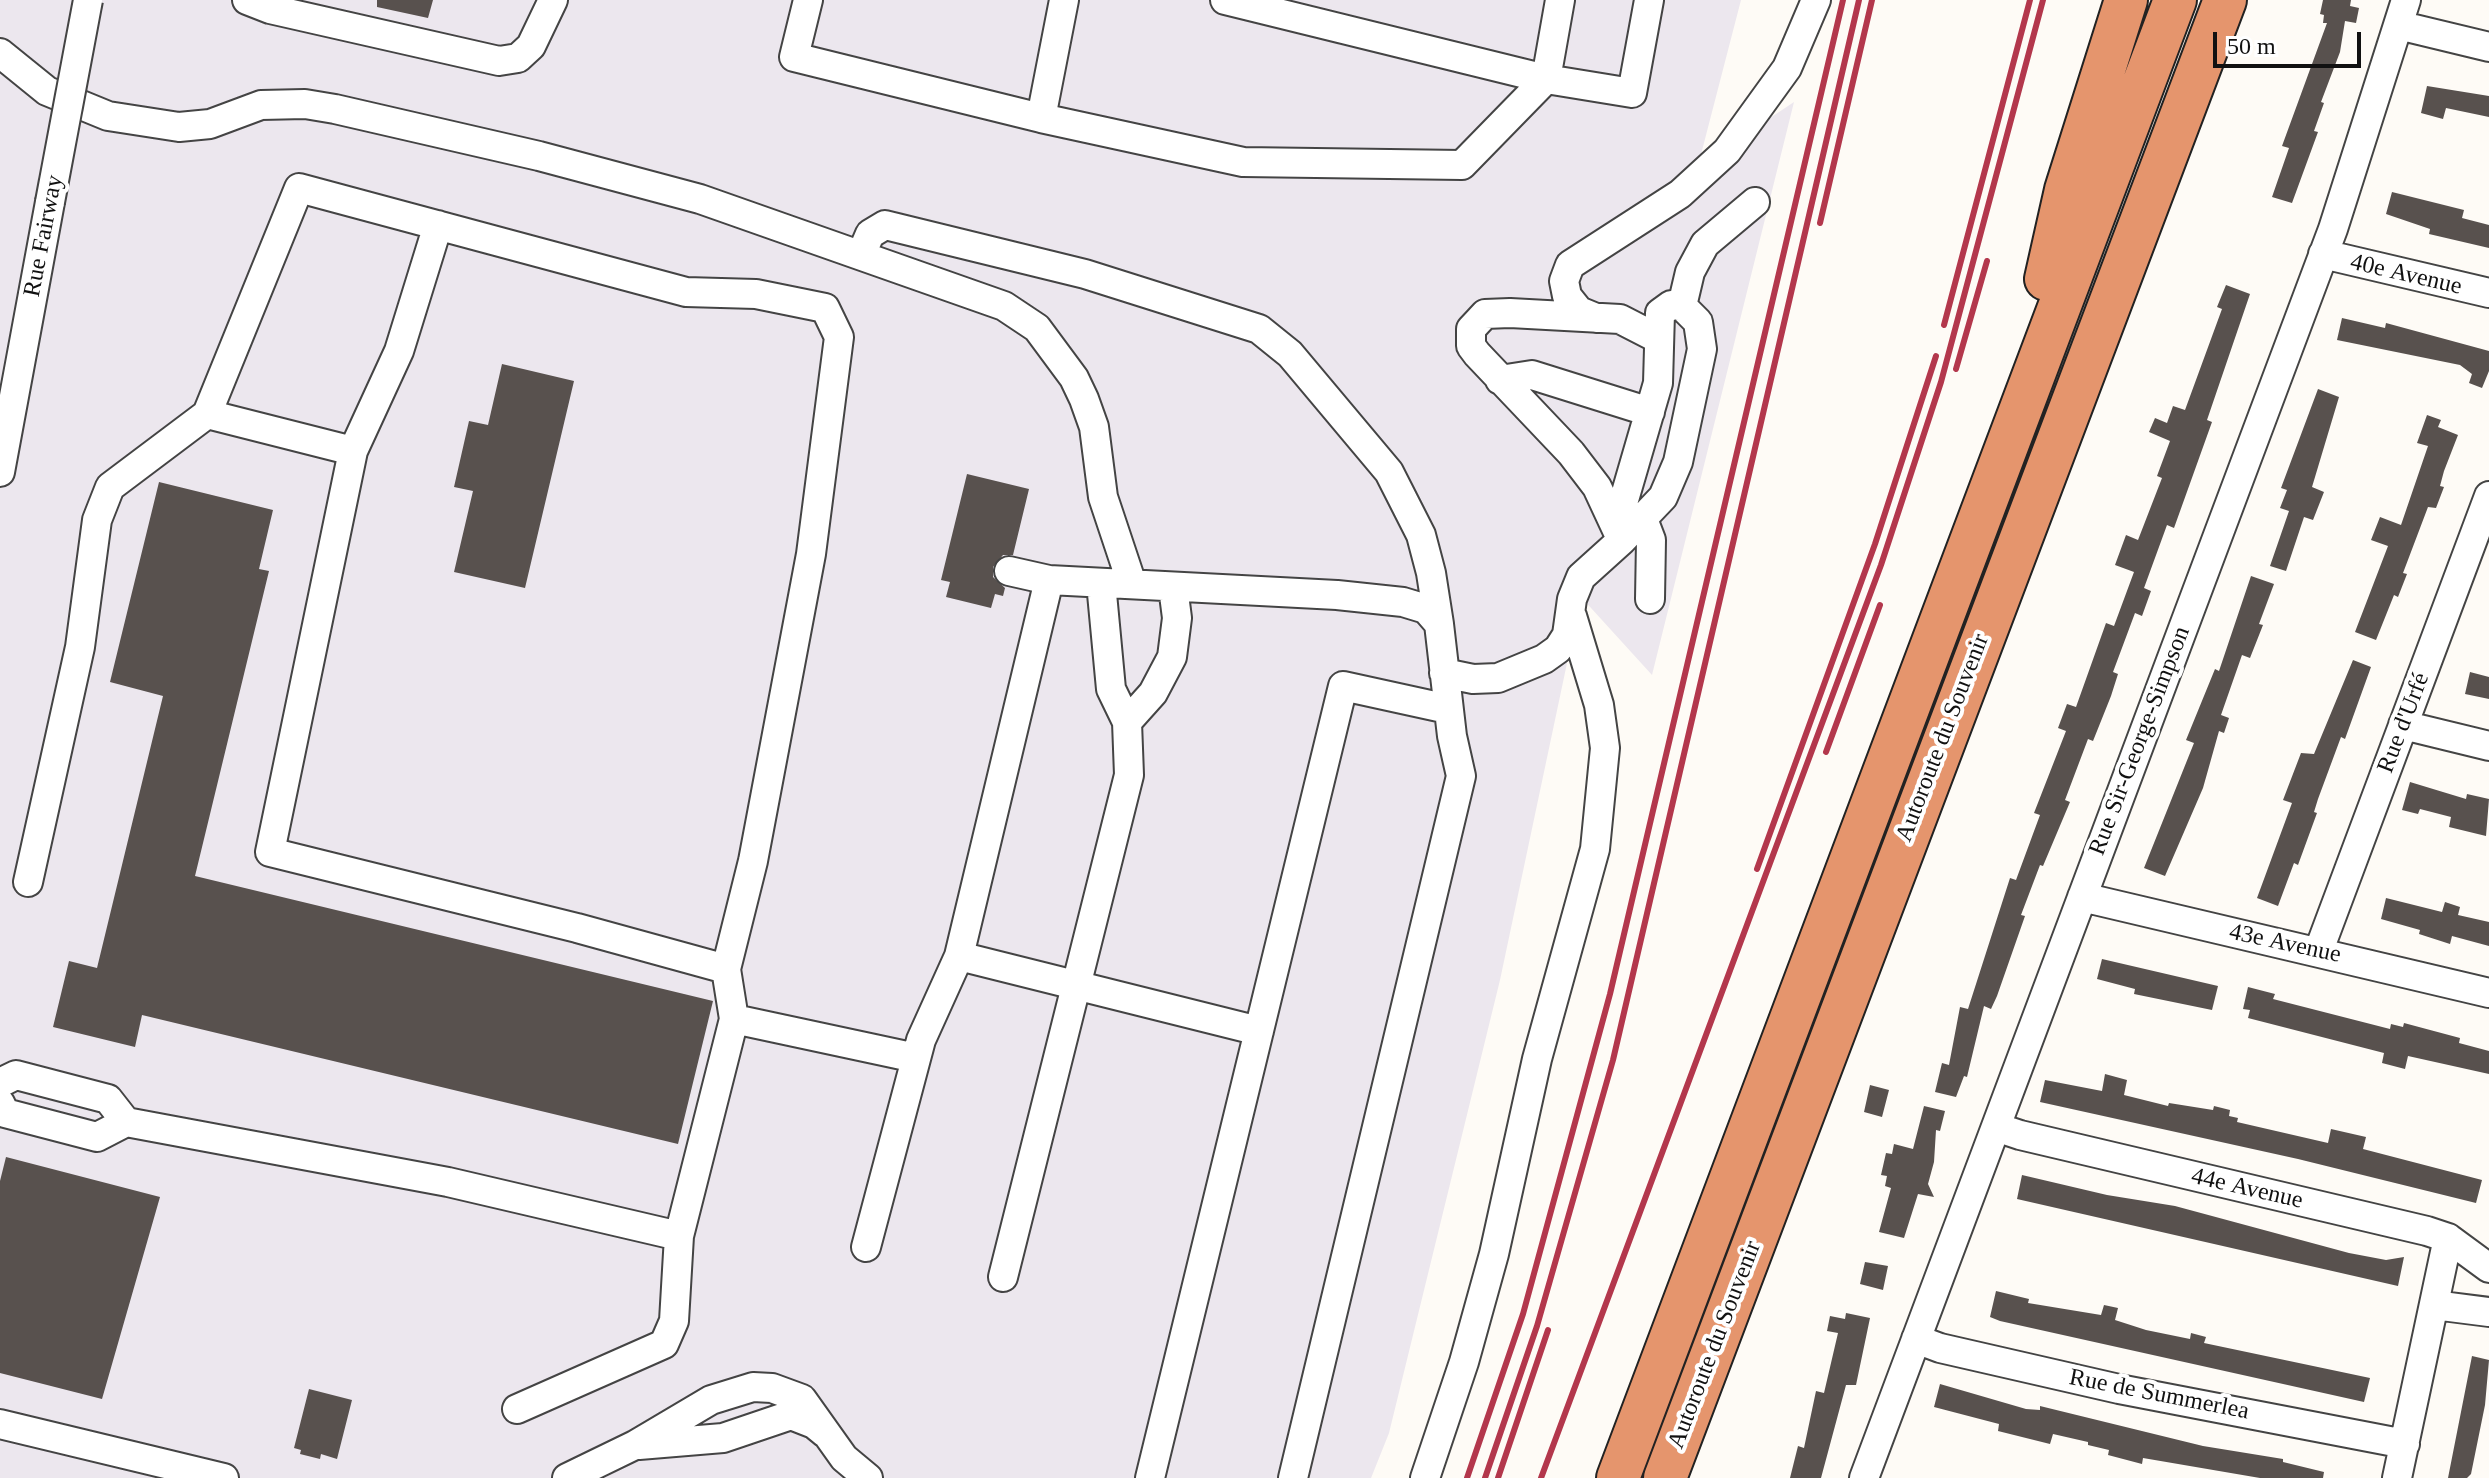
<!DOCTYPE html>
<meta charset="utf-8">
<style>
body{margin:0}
#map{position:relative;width:2489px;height:1478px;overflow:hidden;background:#fefbf6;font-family:Georgia,serif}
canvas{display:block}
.scale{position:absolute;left:2213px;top:32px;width:148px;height:36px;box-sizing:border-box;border:4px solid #111;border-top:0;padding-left:10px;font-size:24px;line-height:28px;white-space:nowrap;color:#111;-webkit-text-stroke:6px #fff;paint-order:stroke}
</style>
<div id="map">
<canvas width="2489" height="1478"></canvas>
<div class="scale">50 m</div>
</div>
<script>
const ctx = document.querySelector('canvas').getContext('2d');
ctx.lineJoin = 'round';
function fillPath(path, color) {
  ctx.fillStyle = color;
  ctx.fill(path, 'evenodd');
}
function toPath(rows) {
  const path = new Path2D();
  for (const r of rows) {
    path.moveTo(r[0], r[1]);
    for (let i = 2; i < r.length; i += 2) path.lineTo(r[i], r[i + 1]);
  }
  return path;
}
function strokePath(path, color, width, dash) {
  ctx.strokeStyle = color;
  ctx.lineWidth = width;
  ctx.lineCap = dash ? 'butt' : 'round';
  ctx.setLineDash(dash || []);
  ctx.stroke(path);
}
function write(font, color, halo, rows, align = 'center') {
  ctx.font = font + ' Georgia,serif';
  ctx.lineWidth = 8;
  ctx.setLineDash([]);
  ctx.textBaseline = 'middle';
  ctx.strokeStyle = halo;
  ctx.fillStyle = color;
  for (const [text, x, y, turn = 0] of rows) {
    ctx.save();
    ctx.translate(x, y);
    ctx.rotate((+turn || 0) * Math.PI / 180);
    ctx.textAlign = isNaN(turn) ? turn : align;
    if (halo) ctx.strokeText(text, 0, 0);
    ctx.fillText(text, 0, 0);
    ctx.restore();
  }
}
fillPath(toPath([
 [0,0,1741,0,1698,166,1794,102,1652,675,1581,597,1500,980,1389,1433,1371,1478,0,1478]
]), '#ece7ee');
fillPath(toPath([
 [377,0,433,0,428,18,377,7],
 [2323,0,2351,0,2350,6,2359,8,2356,23,2345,21,2340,52,2321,102,2324,103,2314,131,2318,132,2292,203,2272,197,2289,148,2282,146,2327,23,2323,23,2324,15,2320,14],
 [2427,86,2489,96,2489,117,2446,108,2443,119,2421,113],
 [2392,192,2464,210,2462,218,2489,225,2489,248,2429,234,2430,229,2386,214],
 [2226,285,2250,294,2207,420,2212,422,2174,528,2167,525,2144,588,2151,591,2142,616,2135,613,2113,672,2118,674,2111,696,2093,741,2088,739,2065,800,2070,802,2043,866,2040,865,2021,915,2025,916,1997,996,1991,1009,1984,1006,1967,1077,1964,1076,1956,1097,1935,1092,1942,1063,1949,1065,1960,1007,1968,1009,2010,878,2016,880,2040,815,2034,813,2066,731,2058,728,2067,704,2076,707,2106,623,2114,626,2134,572,2115,565,2126,535,2138,540,2162,478,2157,476,2170,441,2149,432,2155,418,2167,423,2173,406,2185,410,2222,309,2217,307],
 [2342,318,2385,328,2386,323,2489,351,2489,371,2482,388,2469,383,2472,374,2460,365,2337,340],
 [502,364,574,381,525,588,454,572,473,491,454,487,469,421,488,425],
 [2318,389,2339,397,2312,487,2324,492,2313,520,2304,517,2286,571,2270,566,2289,511,2280,508,2287,490,2281,488],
 [2427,415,2441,420,2438,427,2458,435,2444,471,2440,486,2444,487,2436,508,2428,507,2403,573,2407,574,2398,597,2394,595,2376,640,2355,632,2388,546,2371,540,2380,517,2401,525,2428,446,2417,443],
 [967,474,1029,489,1013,555,1003,555,993,567,993,577,1005,588,1003,596,995,594,991,608,946,597,950,582,941,580],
 [159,482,273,510,259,569,269,571,195,876,713,1001,678,1144,142,1015,135,1047,53,1027,69,961,97,968,163,696,110,682],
 [2251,576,2274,584,2259,624,2263,625,2250,658,2242,655,2221,715,2229,718,2224,733,2219,731,2203,788,2165,876,2144,868,2194,743,2186,740,2215,669,2219,671],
 [2353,660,2371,667,2345,739,2341,737,2318,799,2314,812,2317,813,2298,865,2294,863,2278,906,2257,898,2292,803,2283,800,2301,753,2314,754],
 [2470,672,2489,677,2489,699,2465,694],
 [2410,782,2466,799,2467,794,2489,799,2486,836,2449,827,2451,817,2420,809,2418,814,2402,810],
 [2386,898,2442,912,2445,902,2460,907,2458,915,2489,922,2489,946,2452,936,2450,944,2419,934,2420,930,2381,919],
 [2102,959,2218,986,2212,1010,2134,994,2135,989,2097,979],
 [2248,987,2275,994,2273,999,2390,1029,2391,1024,2403,1027,2404,1023,2460,1038,2459,1043,2489,1051,2489,1074,2408,1056,2405,1069,2382,1063,2384,1053,2248,1018,2250,1010,2243,1009],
 [2105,1074,2127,1080,2124,1095,2168,1106,2169,1103,2213,1110,2214,1106,2230,1110,2229,1116,2238,1118,2237,1122,2328,1143,2331,1129,2366,1137,2363,1149,2482,1180,2476,1203,2298,1159,2040,1102,2045,1080,2102,1091],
 [1870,1085,1889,1090,1882,1117,1864,1112],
 [1924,1106,1945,1111,1940,1131,1936,1130,1934,1162,1928,1184,1934,1197,1918,1194,1904,1238,1879,1232,1891,1188,1885,1186,1887,1176,1881,1175,1886,1153,1892,1154,1894,1144,1913,1149],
 [6,1157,160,1197,102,1399,0,1373,0,1181],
 [2022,1175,2107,1195,2175,1206,2349,1253,2386,1260,2404,1257,2398,1286,2017,1199],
 [1865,1262,1888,1266,1883,1290,1860,1284],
 [1996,1291,2029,1299,2028,1303,2101,1315,2104,1305,2118,1308,2115,1320,2146,1330,2190,1339,2191,1333,2206,1337,2204,1343,2370,1378,2364,1402,2000,1321,1990,1317],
 [1846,1313,1870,1318,1856,1385,1846,1385,1821,1478,1790,1478,1798,1446,1804,1448,1816,1391,1824,1393,1838,1333,1827,1331,1830,1316,1845,1319],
 [2472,1356,2489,1360,2485,1405,2471,1474,2467,1478,2448,1478],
 [1940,1384,2026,1409,2040,1410,2040,1406,2203,1446,2283,1459,2283,1462,2324,1472,2323,1478,2260,1478,2143,1458,2142,1464,2108,1455,2109,1450,2088,1445,2088,1442,2053,1434,2050,1444,1998,1431,1999,1424,1934,1407],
 [309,1389,352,1400,337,1459,321,1454,320,1459,300,1454,301,1450,294,1448]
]), '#58514e');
const minor = toPath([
 [247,0,270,9,499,61,518,58,531,46,553,0],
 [808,0,794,57,1041,118,1243,162,1462,165,1546,79,1632,93,1649,0],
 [1225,0,1546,79,1560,0],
 [2398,25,2489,47],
 [0,53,47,91,108,116,179,127,210,124,261,105,305,104,335,109,539,156,700,199,1004,306,1037,328,1074,378,1084,399,1094,427,1103,497,1132,584],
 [1041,118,1064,0],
 [2323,254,2489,293],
 [861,255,870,234,885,225,1085,274,1259,329,1290,354,1389,472,1421,535,1431,573,1439,624],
 [1682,306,1690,272,1705,244,1755,202],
 [1596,318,1579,311,1567,296,1564,281,1570,265,1680,194,1727,151,1787,68,1816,0],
 [1500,380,1532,375,1650,412],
 [353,451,399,351,438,225],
 [0,472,50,202],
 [1643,519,1651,540,1650,599],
 [1617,530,1597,487,1571,453,1477,354,1471,346,1471,329,1485,314,1510,313,1620,319,1657,338],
 [1009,571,1049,580],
 [1101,583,1111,689,1127,722],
 [1444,673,1473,679,1498,678,1544,659,1558,649,1567,635,1572,599,1581,577,1622,540,1663,497,1678,462,1702,349,1698,322,1682,306,1671,305,1660,313,1658,383,1619,517,1617,530,1622,540],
 [2403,725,2489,746],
 [28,882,80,647,97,520,110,487,207,414],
 [2082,897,2489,993],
 [2319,950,2489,496],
 [959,956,1259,1031],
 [734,1019,916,1058],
 [0,1083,16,1075,108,1099,126,1122,97,1137,5,1113,0,1103],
 [126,1122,448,1182,679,1236,674,1321,664,1344,517,1409],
 [1996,1127,2020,1135,2427,1231,2448,1238,2489,1268],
 [679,1236,734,1019,726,969,577,928,270,852,353,451,207,414,299,188,686,292,756,294,825,308,839,337,811,554,753,861,726,969],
 [866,1247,921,1040,959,956,1049,580,1337,595,1403,602,1426,609,1439,624,1452,736,1461,776,1293,1478],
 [1003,1277,1129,775,1127,722,1153,693,1172,657,1177,618,1173,587],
 [2434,1305,2489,1312],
 [1916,1339,1940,1348,2119,1389,2405,1444],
 [0,1424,224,1478],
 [639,1445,723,1438,791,1415,814,1424,825,1433],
 [567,1478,635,1445,711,1400,753,1387,772,1388,802,1399,844,1458,868,1478],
 [1150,1478,1343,686,1448,709],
 [1425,1478,1464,1362,1494,1254,1537,1059,1595,849,1605,748,1599,705,1572,616],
 [1864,1478,2333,229,2406,0],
 [2397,1478,2448,1238]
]);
const highway = toPath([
 [2046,279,2066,190,2126,0],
 [1618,1478,2175,0],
 [1665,1478,2225,0]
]);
strokePath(minor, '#444', 32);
strokePath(highway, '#222', 46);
strokePath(minor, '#fff', 28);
strokePath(highway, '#e5956d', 42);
strokePath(toPath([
 [1820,223,1872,0],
 [1944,325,2030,0],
 [1956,369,1987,261],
 [1826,752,1880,605],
 [1757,869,1875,544,1936,356],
 [1467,1478,1523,1314,1610,994,1843,0],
 [1485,1478,1537,1326,1613,1060,1859,0],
 [1498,1478,1548,1330],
 [1541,1478,1881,565,1941,382,2043,0]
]), '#b3374c', 6);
const minorBridge = toPath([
 [50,202,88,0]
]);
strokePath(minorBridge, '#444', 32, []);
strokePath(minorBridge, '#fff', 28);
write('24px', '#111', '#fff', [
 ["Rue Fairway",44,236,-79],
 ["40e Avenue",2406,275,13],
 ["Rue d'Urfé",2404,723,-69],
 ["Autoroute du Souvenir",1943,738,-69],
 ["Rue Sir-George-Simpson",2140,741,-69],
 ["43e Avenue",2285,944,12],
 ["44e Avenue",2247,1189,13],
 ["Autoroute du Souvenir",1715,1345,-69],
 ["Rue de Summerlea",2159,1395,11]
]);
</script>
